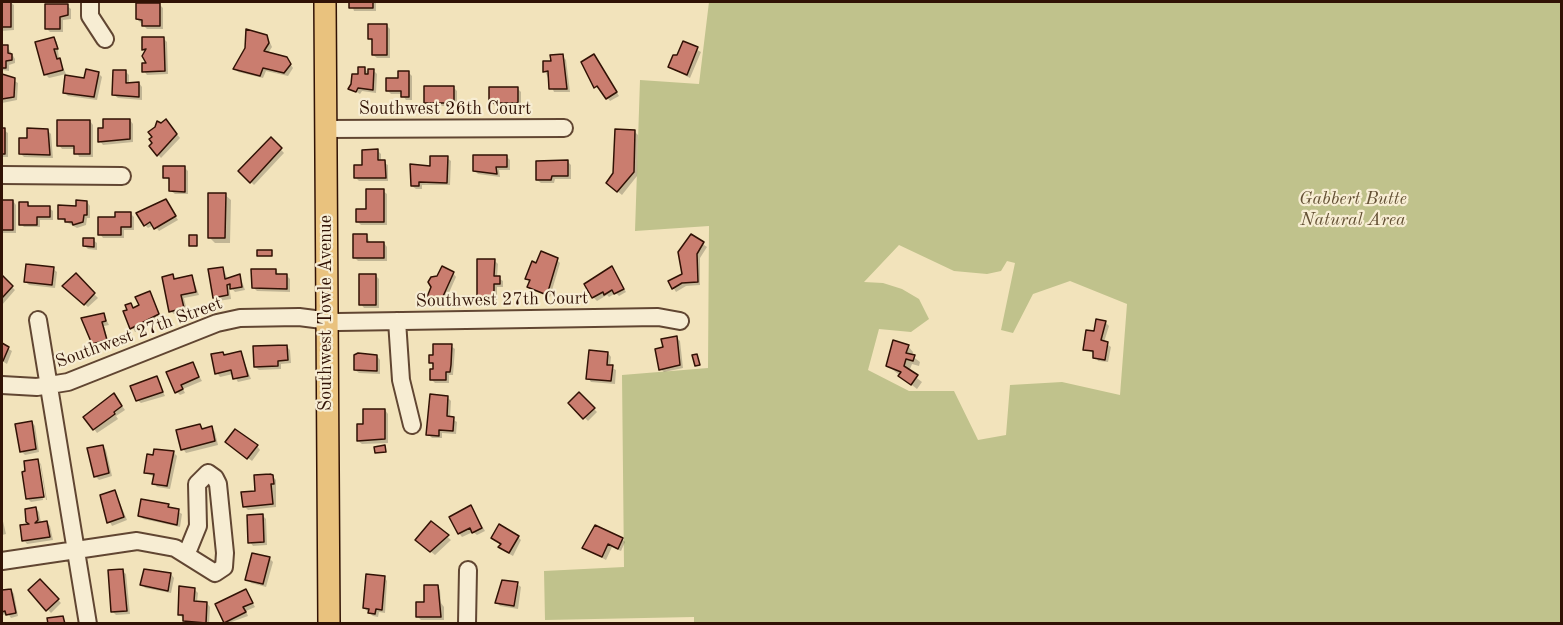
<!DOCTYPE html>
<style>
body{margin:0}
#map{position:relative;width:1563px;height:625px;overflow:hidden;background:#f2e3bb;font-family:"Old Standard TT",serif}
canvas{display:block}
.frame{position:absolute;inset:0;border:3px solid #311205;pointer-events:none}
</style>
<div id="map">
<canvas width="1563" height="625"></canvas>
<div class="frame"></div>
</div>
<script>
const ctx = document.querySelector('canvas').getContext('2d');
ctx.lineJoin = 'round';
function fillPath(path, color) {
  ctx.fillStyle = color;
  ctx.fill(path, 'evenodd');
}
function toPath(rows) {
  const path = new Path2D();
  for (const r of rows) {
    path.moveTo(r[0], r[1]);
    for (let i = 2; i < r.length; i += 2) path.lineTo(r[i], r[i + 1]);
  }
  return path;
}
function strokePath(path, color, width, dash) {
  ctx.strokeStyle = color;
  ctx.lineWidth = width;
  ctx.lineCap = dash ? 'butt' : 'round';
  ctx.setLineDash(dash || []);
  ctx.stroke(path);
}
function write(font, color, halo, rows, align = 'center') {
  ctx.font = font + ' "Old Standard TT",serif';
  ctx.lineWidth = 4.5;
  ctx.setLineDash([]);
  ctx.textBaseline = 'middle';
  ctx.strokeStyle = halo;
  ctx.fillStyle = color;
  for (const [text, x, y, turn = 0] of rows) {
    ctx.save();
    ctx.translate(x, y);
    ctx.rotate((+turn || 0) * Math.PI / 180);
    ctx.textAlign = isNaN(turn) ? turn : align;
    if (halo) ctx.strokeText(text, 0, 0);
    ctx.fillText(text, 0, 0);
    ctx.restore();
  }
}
fillPath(toPath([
 [709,2,1561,2,1561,623,694,624,694,617,545,620,544,571,624,567,622,375,708,368,709,226,635,231,640,80,699,84],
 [899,245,954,271,987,274,1001,271,1007,261,1015,263,1001,330,1013,333,1033,294,1070,281,1127,304,1120,395,1062,382,1010,385,1006,435,978,440,954,391,909,391,868,370,879,329,911,332,929,319,919,299,902,289,883,283,864,282]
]), '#c0c28c');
fillPath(toPath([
 [2,2,10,2,14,5,14,30,2,31],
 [351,2,381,2,376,2,376,11,354,11],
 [160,5,163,8,163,29,147,29,137,19],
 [67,6,71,9,71,19,63,20,63,32,50,32,46,28],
 [386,25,390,29,390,58,377,58,373,55,373,42,369,38],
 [267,36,272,47,268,53,286,58,293,68,288,76,266,71,263,78,238,72,235,69],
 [54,38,57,42,59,59,66,74,49,78,45,74],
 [164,39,167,42,168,74,147,75,144,71,149,64,143,49],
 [684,43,701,52,690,78,669,67,678,57],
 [2,46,7,46,15,59,15,63,9,65,9,71,2,70],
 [562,56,566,60,570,92,554,92,545,71,552,62],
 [597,59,619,96,610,101,601,89,595,87],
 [365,69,369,73,373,70,377,74,376,93,362,91,360,94,350,88],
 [125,71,129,75,129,84,139,83,142,87,142,100,118,98,114,95],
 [408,72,412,76,412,100,406,100,402,94,391,94,387,90],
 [98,73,102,77,97,100,68,96,64,92],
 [6,76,18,83,17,100,2,103,2,77],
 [453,87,457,91,457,106,430,106,426,102],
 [517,88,521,92,521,106,495,106,491,102],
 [130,120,133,124,133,142,103,145,100,141],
 [90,121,93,125,93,157,79,157,76,149,62,149,59,145],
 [169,124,180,138,161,158,151,146],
 [2,129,8,133,8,157,2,157],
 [47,130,51,134,53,158,24,157,20,153],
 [635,132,638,135,637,176,622,195,611,186],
 [271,139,284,153,254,185,240,171],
 [378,151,381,154,381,161,388,165,388,181,359,181,356,178],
 [507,157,510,160,510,170,499,170,500,177,478,174,475,171],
 [447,158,451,161,450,185,422,185,422,189,416,189,412,186,432,167],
 [568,162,571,165,571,179,555,179,554,183,541,183,537,180],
 [185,168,188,171,188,194,175,194,171,191,171,181,164,177],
 [383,191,387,194,387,225,361,225,358,222],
 [225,195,231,200,230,243,215,243,209,237],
 [2,201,13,201,16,205,16,233,2,233],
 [166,201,178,220,159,231,154,225,148,228,145,225],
 [87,202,90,206,90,218,87,218,86,225,77,228,59,218],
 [28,204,31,208,49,208,53,211,53,220,40,220,40,227,24,227,21,224],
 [131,214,134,217,134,230,124,230,124,238,103,238,100,234],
 [367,236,370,243,384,243,387,247,387,261,358,261,354,257],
 [691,236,707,247,700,258,700,285,686,286,676,292,670,282,683,275],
 [93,240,97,243,97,250,88,249,85,246],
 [494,260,498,264,497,277,503,281,503,287,497,287,497,303,482,303,478,299],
 [557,260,560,263,550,297,532,290,527,278,537,265],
 [223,268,228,280,240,276,245,290,235,292,229,285,231,299,218,301,214,298],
 [612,268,626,292,619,296,616,293,609,297,607,295,597,301,593,297,597,276],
 [53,269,57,272,55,288,29,285,26,282],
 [276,270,279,276,286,275,290,279,290,292,257,291,254,288],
 [453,273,456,277,443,306,429,297],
 [375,275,379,279,379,308,364,308,361,304],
 [76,276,98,298,88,307,68,290],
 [172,276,177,280,192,276,199,295,184,298,187,311,174,314,170,311],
 [2,277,15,290,2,305],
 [150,293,162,318,135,332,125,312,130,304,135,309,141,306],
 [104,315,109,325,104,326,109,344,96,347,87,333,83,320],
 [1105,322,1109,326,1104,342,1111,347,1108,362,1098,361,1095,354,1085,349],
 [677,338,680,341,683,368,664,372,660,369,665,348],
 [2,345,12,351,7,364,2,361],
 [451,346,455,349,453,375,449,375,449,383,435,383,431,379,435,367,431,363],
 [908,346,913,352,912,356,920,362,919,366,912,364,909,372,922,382,917,389,888,366],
 [287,347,290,350,291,363,281,364,281,369,259,370,255,367],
 [223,353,226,357,241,353,251,379,238,382,233,374,220,377,217,373],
 [608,353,611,357,610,367,616,370,615,384,591,382,588,378],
 [377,356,380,360,380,374,359,373,355,370],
 [192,364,202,381,183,389,185,393,180,395,177,392],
 [156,377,165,396,141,403,137,400],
 [579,394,597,412,588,421,570,403],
 [447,397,451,401,450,418,457,422,456,434,442,433,442,438,432,438,428,434],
 [117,399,125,410,116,416,118,419,97,433,94,429],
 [385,410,388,414,388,443,362,444,358,441],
 [32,422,35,426,39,452,25,455,21,451],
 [200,425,204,430,211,428,215,432,218,445,186,453,183,449],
 [231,445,257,446,260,450,252,461],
 [102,446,106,450,112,476,99,480,95,476],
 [173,452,177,456,170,489,157,487,154,483,155,477,146,473],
 [38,460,43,500,31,502,28,499],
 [40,463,41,464,47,500,46,500],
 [273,477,276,480,276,507,248,510,244,506],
 [115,491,127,520,112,526,102,506],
 [168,506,182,514,180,527,143,519,140,515],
 [471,507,485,531,477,535,473,532,462,537,459,533],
 [35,508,39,512,41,523,47,523,50,526,53,540,27,544,24,540,32,525],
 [262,515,266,519,267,545,253,546,250,542],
 [2,517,6,534,2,535],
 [431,523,451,540,435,555,420,543],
 [518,537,521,540,513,556,504,551,500,547,502,544,492,538],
 [622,539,625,542,621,551,612,547,606,560,584,548],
 [269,558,273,562,266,587,251,583,247,579],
 [122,571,126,574,130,614,116,615,112,611],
 [171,574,174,578,171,593,145,588,142,584],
 [384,577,387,581,385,613,379,612,378,617,373,616,364,608],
 [40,581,61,603,51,613,30,590],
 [517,584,521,587,518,609,500,606,496,602,498,593],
 [437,586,440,590,441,603,444,607,444,620,421,620,418,617],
 [194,589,198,593,197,602,207,603,210,607,209,624,188,624,179,614],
 [11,590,14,594,18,616,11,618,8,614,2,615,2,592],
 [246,591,255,607,246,611,248,616,226,624]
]), '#0003');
const building = toPath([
 [2,2,11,2,11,27,2,27,2,2],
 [349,2,373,2,373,8,349,8,349,2],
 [136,3,160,3,160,26,142,26,142,20,136,19,136,3],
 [45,4,68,4,68,15,60,17,60,29,45,29,45,4],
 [368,24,387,24,387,55,372,55,372,39,368,39,368,24],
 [246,29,267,35,269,43,264,51,287,57,291,64,284,73,263,68,260,76,233,69,245,48,246,29],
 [54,37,58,49,54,49,57,59,60,58,63,70,44,75,35,42,54,37],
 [142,37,164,37,165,71,142,72,142,63,146,63,142,56,146,49,142,50,142,37],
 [683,41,698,47,687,75,668,67,673,55,677,55,683,41],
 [2,45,8,45,8,53,12,54,12,60,6,61,6,68,2,68,2,45],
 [563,54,567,89,549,89,548,71,543,72,543,61,551,61,550,55,563,54],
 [594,54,617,92,606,99,597,86,594,88,581,62,594,54],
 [358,67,365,67,365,74,368,74,368,69,374,69,373,90,358,88,356,92,348,89,351,84,352,74,358,74,358,67],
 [86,69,99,72,94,97,63,93,65,75,84,78,86,69],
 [113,70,126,70,126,83,139,82,139,97,112,95,113,70],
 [398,71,409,71,409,97,401,97,401,91,386,91,386,78,398,78,398,71],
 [2,74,15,78,14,97,2,99,2,74],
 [424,86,454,86,454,103,424,103,424,86],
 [489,87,518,87,518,103,489,103,489,87],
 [103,119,130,119,130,139,98,142,98,128,103,128,103,119],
 [166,119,177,134,157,156,149,146,152,143,149,139,152,137,148,132,155,127,157,121,161,123,166,119],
 [57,120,90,120,90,154,74,154,74,146,57,146,57,120],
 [2,128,5,128,5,154,2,154,2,128],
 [27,128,48,129,50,155,19,154,19,138,27,138,27,128],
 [615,129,635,130,634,172,617,192,606,183,613,173,615,129],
 [271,137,282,148,250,183,238,171,271,137],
 [378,149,378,160,385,160,386,178,354,178,354,165,362,165,362,150,378,149],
 [473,155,507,155,507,167,496,167,497,174,473,171,473,155],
 [430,156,448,156,447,183,419,182,419,186,411,186,410,164,430,166,430,156],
 [568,160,568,176,552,176,551,180,536,180,536,161,568,160],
 [163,166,185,166,185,192,169,191,169,178,163,178,163,166],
 [366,189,384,189,384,222,356,222,356,209,366,209,366,189],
 [208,193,226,193,225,238,208,238,208,193],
 [166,199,176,216,154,229,150,222,144,226,136,213,166,199],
 [2,200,13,200,13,230,2,230,2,200],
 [76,200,87,201,87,215,84,215,83,222,73,225,72,222,65,222,65,219,58,219,58,205,76,206,76,200],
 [19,202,28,202,28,206,50,206,50,217,37,217,37,225,19,225,19,202],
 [115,212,131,212,131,227,121,227,121,235,98,235,98,217,115,217,115,212],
 [353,234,367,234,367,242,384,242,384,258,353,258,353,234],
 [691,234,704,242,697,254,698,282,682,283,672,289,668,281,682,274,678,252,691,234],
 [189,235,197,235,197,246,189,246,189,235],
 [83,238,94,238,94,247,83,246,83,238],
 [257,250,272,250,272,256,257,256,257,250],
 [541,251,558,258,547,295,527,287,530,280,525,279,532,261,536,263,541,251],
 [477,259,495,259,494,276,500,276,500,284,494,284,494,300,477,300,477,259],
 [26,264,54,267,52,285,24,282,26,264],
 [442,266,454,272,440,303,427,297,431,287,428,282,431,277,437,276,442,266],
 [612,266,624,289,614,294,612,290,604,295,603,292,592,298,584,284,612,266],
 [223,267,225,279,240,274,242,287,230,289,230,284,227,285,228,295,213,298,208,269,223,267],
 [251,269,276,269,276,274,287,274,287,289,252,288,251,269],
 [76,273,95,293,84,305,62,286,76,273],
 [173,274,174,279,192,275,196,292,181,295,184,308,169,312,162,277,173,274],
 [359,274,376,274,376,305,359,305,359,274],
 [2,275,13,286,2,298,2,275],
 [150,291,159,314,130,329,123,311,127,310,125,305,131,303,133,308,139,305,135,297,150,291],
 [104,313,106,321,102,322,107,340,92,344,81,318,104,313],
 [1096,319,1106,321,1101,340,1108,342,1105,360,1093,358,1093,351,1083,350,1086,330,1094,331,1096,319],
 [677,336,680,365,659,370,655,349,663,347,661,339,677,336],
 [893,340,909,345,906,353,915,355,913,361,906,359,904,366,918,375,911,385,898,376,901,372,886,366,893,340],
 [2,343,9,347,3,361,2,361,2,343],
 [433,344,452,344,451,365,450,372,446,372,446,380,430,380,430,369,433,369,433,363,429,363,429,355,433,355,433,344],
 [287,345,288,360,278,361,278,366,254,367,253,346,287,345],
 [589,350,608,352,607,365,613,365,611,381,586,379,589,350],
 [241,351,248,376,233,379,231,370,215,374,211,354,223,352,224,355,241,351],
 [358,353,377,355,377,371,354,370,354,355,358,353],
 [697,354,700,365,695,366,692,355,697,354],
 [193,362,199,377,181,385,183,389,175,393,166,372,193,362],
 [157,376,163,392,136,401,130,386,157,376],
 [579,392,595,408,583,419,568,403,579,392],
 [114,393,122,406,114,412,115,414,93,430,83,417,114,393],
 [430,394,448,396,447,416,454,417,453,431,439,430,439,436,426,435,430,394],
 [363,409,385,409,385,439,357,441,357,424,363,424,363,409],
 [32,421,36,449,20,452,15,424,32,421],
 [200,424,202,429,212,426,215,441,181,450,176,430,200,424],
 [235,429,258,445,247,459,225,442,235,429],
 [103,445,109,473,94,477,87,448,103,445],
 [385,445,386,452,375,453,374,447,385,445],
 [154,449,174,451,167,486,152,484,154,474,144,473,147,454,153,455,154,449],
 [38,459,44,497,26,499,22,472,25,471,24,461,38,459],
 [270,474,273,475,274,484,271,484,273,504,243,507,241,492,255,491,254,475,270,474],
 [115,490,124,517,107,523,100,495,115,490],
 [141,499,169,504,168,507,179,509,177,525,138,516,141,499],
 [471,505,482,528,472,533,470,528,458,534,449,517,471,505],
 [36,507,38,520,35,523,47,521,50,537,22,541,20,525,29,524,26,522,25,509,36,507],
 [263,514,264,542,248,543,247,515,263,514],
 [431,521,449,535,430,552,415,540,431,521],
 [499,524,519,536,509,553,498,547,501,544,491,538,499,524],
 [595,525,623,538,618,549,608,544,602,557,582,548,595,525],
 [252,553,270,557,263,584,245,580,252,553],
 [123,569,127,611,111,612,108,570,123,569],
 [144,569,171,573,168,591,140,585,144,569],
 [366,574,385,576,382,610,376,609,375,614,368,613,369,609,363,608,366,574],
 [40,579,59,599,46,611,28,590,40,579],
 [502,580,518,582,514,606,495,603,502,580],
 [424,585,438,585,441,617,416,617,416,602,424,602,424,585],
 [179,586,195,588,194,601,207,602,206,623,183,621,183,615,178,615,179,586],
 [11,589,16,613,6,615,5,611,2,612,2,590,11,589],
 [246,589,253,603,243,607,246,612,224,623,215,604,246,589],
 [63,616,65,624,48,624,47,618,63,616]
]);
fillPath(building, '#ca7d6f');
strokePath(building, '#311205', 1.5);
const minor = toPath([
 [90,2,90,16,105,39],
 [325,129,564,128],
 [2,175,122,176],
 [38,320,88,624],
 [397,321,401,380,412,425],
 [2,385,37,387,68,382,217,323,240,318,299,317,338,322,658,317,680,321],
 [2,561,137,541,175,548,215,573,224,567,225,553,218,484,215,478,208,473,197,484,198,526,187,553],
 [467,624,468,570]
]);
const major = toPath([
 [325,2,329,624]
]);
strokePath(minor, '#614632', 20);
strokePath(major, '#311205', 24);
strokePath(minor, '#f7edd3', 16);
strokePath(major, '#e9c27e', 21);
write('18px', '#311205', '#f7edd3', [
 ["Southwest 26th Court",445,109],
 ["Southwest 27th Court",502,300,-1],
 ["Southwest Towle Avenue",326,313,-90],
 ["Southwest 27th Street",139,333,-20]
]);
write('italic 18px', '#635034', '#f7edd3', [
 ["Gabbert Butte",1353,199],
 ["Natural Area",1353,220]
]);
</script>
